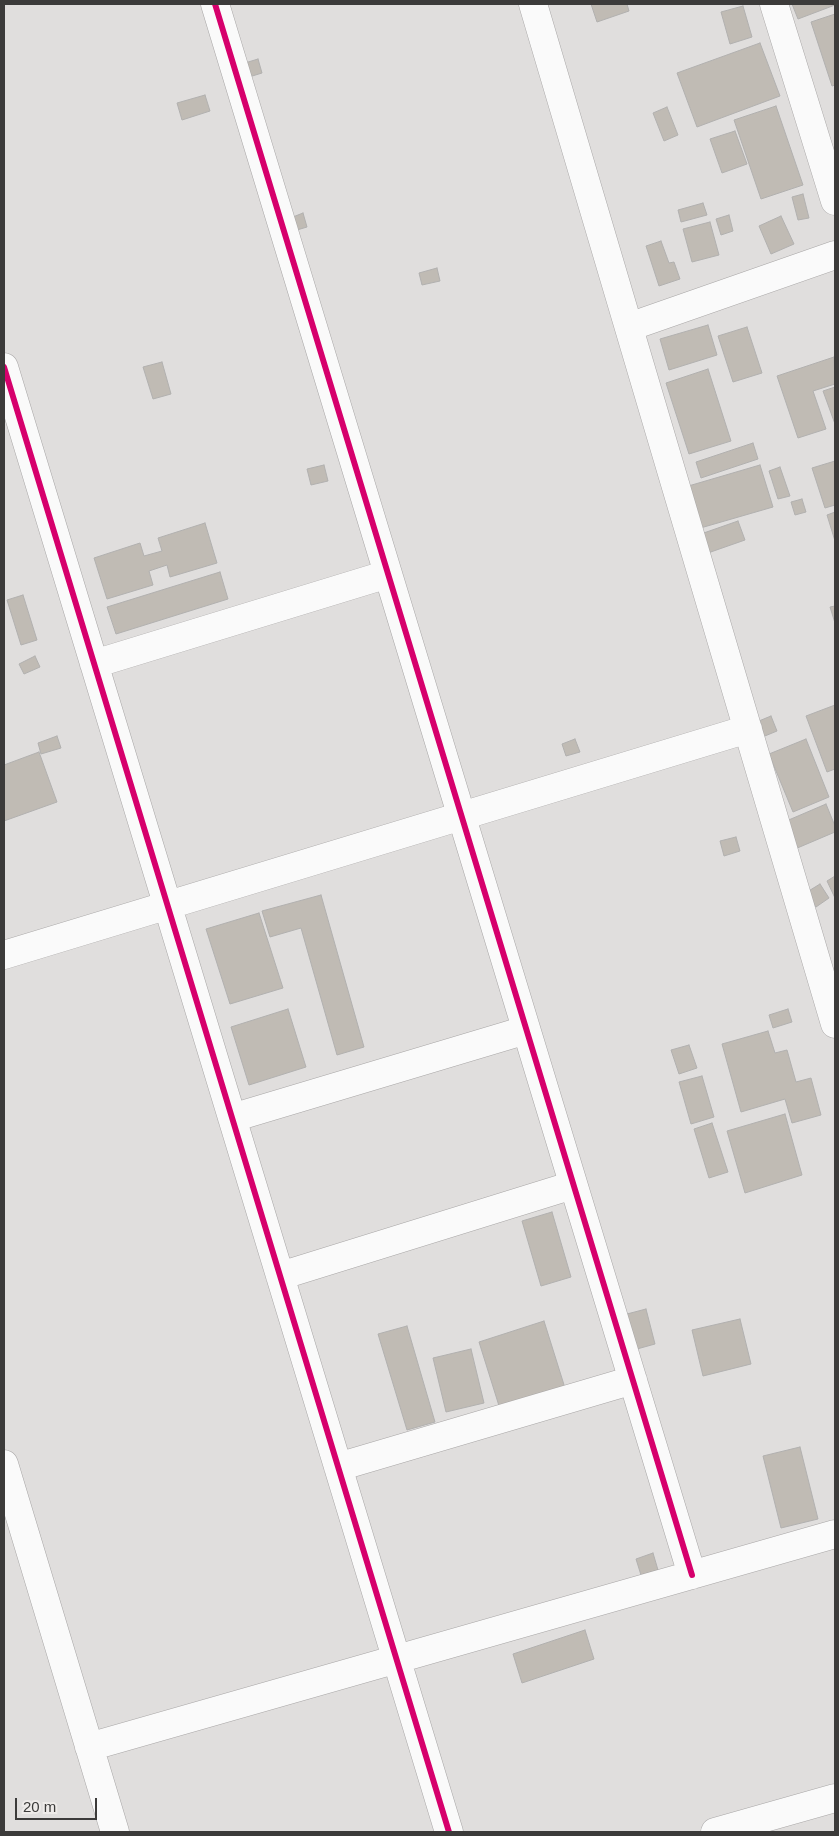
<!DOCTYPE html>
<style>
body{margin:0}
#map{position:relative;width:839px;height:1836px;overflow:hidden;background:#e0dedd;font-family:Arial,sans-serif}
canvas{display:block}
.frame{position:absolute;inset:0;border:5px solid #3c3b3a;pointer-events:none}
.scale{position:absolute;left:15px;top:1798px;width:82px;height:22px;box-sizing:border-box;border:2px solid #3c3b3a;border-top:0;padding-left:6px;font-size:15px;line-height:18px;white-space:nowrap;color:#3c3b3a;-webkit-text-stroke:4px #eeebe9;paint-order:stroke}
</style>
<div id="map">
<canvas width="839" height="1836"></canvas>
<div class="frame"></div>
<div class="scale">20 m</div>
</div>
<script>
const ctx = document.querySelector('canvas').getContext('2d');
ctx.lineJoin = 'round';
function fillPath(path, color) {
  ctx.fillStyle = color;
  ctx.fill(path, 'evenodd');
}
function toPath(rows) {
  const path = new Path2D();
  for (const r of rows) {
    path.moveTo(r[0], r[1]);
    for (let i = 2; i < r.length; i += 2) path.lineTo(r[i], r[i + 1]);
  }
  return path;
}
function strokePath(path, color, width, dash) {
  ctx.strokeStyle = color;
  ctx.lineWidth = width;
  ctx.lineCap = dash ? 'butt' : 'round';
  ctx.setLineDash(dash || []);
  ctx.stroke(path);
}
const building = toPath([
 [591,4,627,4,629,11,597,22,591,4],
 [792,4,835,4,835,5,798,19,792,4],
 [743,6,752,37,730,44,721,12,743,6],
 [835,14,835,85,832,86,811,22,835,14],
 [760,43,780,96,697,127,677,73,760,43],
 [258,59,262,73,249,77,245,63,258,59],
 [205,95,210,111,182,120,177,103,205,95],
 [776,106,803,185,761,199,734,120,776,106],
 [667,107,678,135,664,141,653,113,667,107],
 [735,131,747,164,722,173,710,139,735,131],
 [803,194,809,218,798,220,792,197,803,194],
 [703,203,707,215,681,222,678,210,703,203],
 [303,213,307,227,297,230,293,217,303,213],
 [729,215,733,231,721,235,716,219,729,215],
 [781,216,794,244,771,254,759,226,781,216],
 [710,222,719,255,692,262,683,229,710,222],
 [661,241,669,263,674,262,680,279,659,286,646,246,661,241],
 [437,268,440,281,422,285,419,273,437,268],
 [708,325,717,355,669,370,660,339,708,325],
 [747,327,762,373,733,382,718,336,747,327],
 [834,357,835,384,813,391,826,429,798,438,777,376,834,357],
 [162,362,171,394,153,399,143,367,162,362],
 [708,369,731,441,689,454,666,383,708,369],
 [835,387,835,424,823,391,835,387],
 [753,443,758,459,701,478,696,462,753,443],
 [835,461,835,505,825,508,812,468,835,461],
 [324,465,328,481,311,485,307,469,324,465],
 [760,465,773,507,697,529,685,487,760,465],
 [780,467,790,496,778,499,769,471,780,467],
 [802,499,806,512,795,515,791,502,802,499],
 [835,512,835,541,827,515,835,512],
 [738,521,745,540,705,554,698,535,738,521],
 [205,523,217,563,170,577,167,565,149,571,153,585,107,599,94,558,140,543,144,556,162,551,158,538,205,523],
 [220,572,228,599,116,634,107,607,220,572],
 [23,595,37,640,21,645,7,600,23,595],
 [835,606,835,623,830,607,835,606],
 [35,656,40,667,24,674,19,664,35,656],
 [835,705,835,769,827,772,806,716,835,705],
 [771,716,777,731,760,738,754,723,771,716],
 [57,736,61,748,41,754,38,743,57,736],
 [575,739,580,752,566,756,562,744,575,739],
 [806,739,829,797,793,812,769,754,806,739],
 [39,752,57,802,4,821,4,765,39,752],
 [826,804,835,826,835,832,795,849,784,822,826,804],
 [736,837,740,851,724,856,720,841,736,837],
 [835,876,835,898,827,881,835,876],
 [820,884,829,898,816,907,807,892,820,884],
 [321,895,364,1047,337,1055,301,928,270,937,262,911,321,895],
 [259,913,283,988,230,1004,206,929,259,913],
 [288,1009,306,1067,249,1085,231,1027,288,1009],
 [788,1009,792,1022,773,1028,769,1015,788,1009],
 [768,1031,775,1053,787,1050,796,1082,811,1078,821,1115,792,1123,785,1099,741,1112,722,1044,768,1031],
 [689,1045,697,1068,679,1074,671,1050,689,1045],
 [702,1076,714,1117,691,1124,679,1082,702,1076],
 [785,1114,802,1175,745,1193,727,1131,785,1114],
 [712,1123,728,1172,709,1178,694,1129,712,1123],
 [552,1212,571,1277,541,1286,522,1221,552,1212],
 [646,1309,655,1344,637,1349,627,1314,646,1309],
 [740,1319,751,1364,703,1376,692,1330,740,1319],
 [544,1321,565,1388,500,1409,479,1342,544,1321],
 [407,1326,435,1422,407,1430,378,1334,407,1326],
 [471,1349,484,1403,446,1412,433,1358,471,1349],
 [800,1447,818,1519,781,1528,763,1456,800,1447],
 [653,1553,658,1570,641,1575,636,1559,653,1553],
 [585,1630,594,1659,522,1683,513,1654,585,1630]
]);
fillPath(building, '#c0bbb4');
strokePath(building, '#b1b0af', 1);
const street = toPath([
 [215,4,692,1575],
 [533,4,835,1024],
 [774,4,835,201],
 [629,327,835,255],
 [4,367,449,1832],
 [94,664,388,574],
 [4,955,748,729],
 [232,1118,526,1030],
 [280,1276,573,1185],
 [4,1464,115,1832],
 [338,1467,633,1380],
 [89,1747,835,1534],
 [715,1832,835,1798]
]);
strokePath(street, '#a8a6a6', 29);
strokePath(street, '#fafafa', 28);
strokePath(toPath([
 [215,4,692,1575],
 [4,367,449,1832]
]), '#d6006c', 6);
</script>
